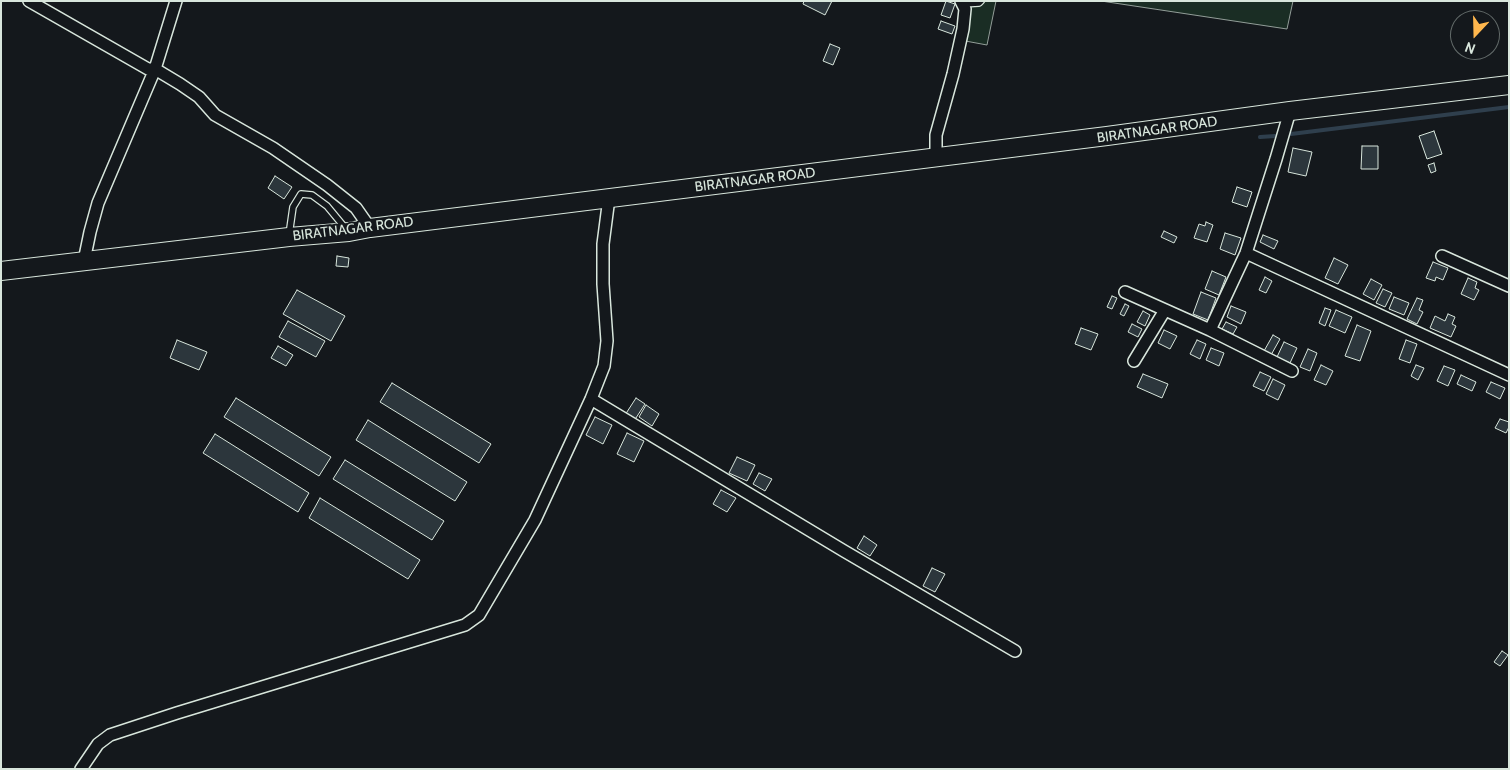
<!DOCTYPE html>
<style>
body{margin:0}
#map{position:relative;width:1510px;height:770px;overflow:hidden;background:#14181c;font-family:Cabin,sans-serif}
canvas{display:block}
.frame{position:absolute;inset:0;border:2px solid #d8e6dc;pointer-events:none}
.north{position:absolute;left:1450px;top:10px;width:50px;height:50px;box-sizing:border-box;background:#14181c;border:1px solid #626a69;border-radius:50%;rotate:201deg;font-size:14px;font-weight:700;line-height:20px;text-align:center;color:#d8e6dc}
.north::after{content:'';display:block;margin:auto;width:18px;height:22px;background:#ffb74d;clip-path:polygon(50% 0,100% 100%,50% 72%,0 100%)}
</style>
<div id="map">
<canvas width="1510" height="770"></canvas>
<div class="frame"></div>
<div class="north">N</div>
</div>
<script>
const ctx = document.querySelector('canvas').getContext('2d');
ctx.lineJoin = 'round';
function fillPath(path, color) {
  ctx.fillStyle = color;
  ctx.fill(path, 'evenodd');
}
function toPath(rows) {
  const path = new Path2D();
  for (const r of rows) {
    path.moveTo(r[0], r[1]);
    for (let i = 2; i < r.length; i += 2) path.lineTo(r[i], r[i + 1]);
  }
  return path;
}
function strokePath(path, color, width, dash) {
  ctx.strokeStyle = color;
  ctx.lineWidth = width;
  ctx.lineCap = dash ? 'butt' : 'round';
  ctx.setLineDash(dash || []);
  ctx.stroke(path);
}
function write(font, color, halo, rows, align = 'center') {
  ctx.font = font + ' Cabin,sans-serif';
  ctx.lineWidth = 4;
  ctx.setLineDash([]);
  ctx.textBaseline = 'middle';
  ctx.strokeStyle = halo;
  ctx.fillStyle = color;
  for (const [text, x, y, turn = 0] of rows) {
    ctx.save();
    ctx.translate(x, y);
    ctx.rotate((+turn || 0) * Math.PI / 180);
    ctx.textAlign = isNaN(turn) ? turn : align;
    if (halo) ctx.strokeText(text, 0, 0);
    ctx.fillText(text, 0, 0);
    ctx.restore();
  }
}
const green = toPath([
 [970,1,996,1,987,45,960,40,970,1],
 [1101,1,1293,1,1287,29,1101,1]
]);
fillPath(green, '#1a2d24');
strokePath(green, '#939e99', 1);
strokePath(toPath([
 [1291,134,1509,107],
 [1260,137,1275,136]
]), '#2f3f4d', 4);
const building = toPath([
 [804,1,832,1,825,15,803,4,804,1],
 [946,1,955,4,950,18,941,15,946,1],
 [941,21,955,26,952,34,938,29,941,21],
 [830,44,840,48,833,65,823,61,830,44],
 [1434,131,1442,154,1427,159,1419,136,1434,131],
 [1362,146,1378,146,1378,169,1361,169,1362,146],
 [1293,148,1312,152,1306,176,1288,172,1293,148],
 [1434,163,1436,171,1431,173,1428,165,1434,163],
 [275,176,292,187,284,199,268,188,275,176],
 [1237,187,1252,192,1247,207,1232,202,1237,187],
 [1206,222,1213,225,1207,242,1194,238,1199,224,1205,226,1206,222],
 [1164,231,1177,237,1174,243,1161,237,1164,231],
 [1225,233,1241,238,1235,255,1220,249,1225,233],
 [1263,235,1278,241,1274,249,1260,242,1263,235],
 [337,256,349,258,348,267,336,266,337,256],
 [1334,258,1348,265,1338,284,1325,278,1334,258],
 [1433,262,1448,268,1443,280,1436,277,1435,281,1426,278,1433,262],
 [1212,271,1226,277,1219,295,1205,289,1212,271],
 [1265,277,1272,281,1266,293,1259,290,1265,277],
 [1468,278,1477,282,1475,288,1479,290,1474,300,1461,294,1468,278],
 [1371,279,1382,285,1374,300,1363,294,1371,279],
 [1383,289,1392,293,1385,307,1376,303,1383,289],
 [297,290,345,316,331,341,283,314,297,290],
 [1201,292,1216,298,1208,320,1193,314,1201,292],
 [1112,296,1117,298,1112,309,1107,307,1112,296],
 [1394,297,1409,303,1404,315,1389,309,1394,297],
 [1417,298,1423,300,1419,310,1423,312,1417,324,1407,319,1417,298],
 [1125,304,1129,306,1124,316,1120,314,1125,304],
 [1231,306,1246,312,1241,324,1227,317,1231,306],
 [1325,308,1331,310,1325,326,1319,323,1325,308],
 [1336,310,1352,317,1345,333,1329,326,1336,310],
 [1143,311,1150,315,1145,326,1137,322,1143,311],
 [1448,314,1455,317,1452,324,1456,326,1451,337,1430,328,1435,316,1445,321,1448,314],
 [288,321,325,341,316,357,279,337,288,321],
 [1226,322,1237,327,1233,334,1222,329,1226,322],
 [1132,324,1142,329,1138,337,1128,332,1132,324],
 [1357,325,1371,331,1360,361,1345,356,1357,325],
 [1081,328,1098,334,1091,350,1075,344,1081,328],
 [1164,330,1177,336,1170,349,1158,343,1164,330],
 [1273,335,1280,339,1271,355,1264,351,1273,335],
 [177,340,207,352,199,370,170,358,177,340],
 [1197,340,1206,344,1200,359,1190,354,1197,340],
 [1406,340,1417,344,1410,363,1399,359,1406,340],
 [1284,342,1297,348,1290,363,1277,357,1284,342],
 [278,346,293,355,286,366,271,358,278,346],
 [1211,348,1224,353,1219,366,1206,360,1211,348],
 [1308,349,1317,353,1310,371,1300,367,1308,349],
 [1321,365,1333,371,1326,385,1314,380,1321,365],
 [1416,365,1424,368,1418,380,1411,376,1416,365],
 [1444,366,1455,370,1448,386,1437,381,1444,366],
 [1260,372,1271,377,1264,391,1253,386,1260,372],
 [1143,374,1168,384,1162,398,1137,387,1143,374],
 [1461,375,1476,382,1472,391,1457,384,1461,375],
 [1273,379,1285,385,1278,400,1266,394,1273,379],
 [1491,382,1505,388,1500,399,1486,392,1491,382],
 [392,383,491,444,479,463,380,402,392,383],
 [236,398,331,457,319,476,224,417,236,398],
 [636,398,645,404,634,421,625,415,636,398],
 [646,405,659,414,652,426,639,417,646,405],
 [595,417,612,425,603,444,586,435,595,417],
 [1500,419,1509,422,1509,427,1506,433,1495,428,1500,419],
 [368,420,467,482,455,501,356,440,368,420],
 [627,433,644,441,634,462,617,454,627,433],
 [215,434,309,493,298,512,203,453,215,434],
 [737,457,755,465,747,481,729,473,737,457],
 [345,460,444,521,432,540,333,479,345,460],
 [759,473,772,479,765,491,753,484,759,473],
 [721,490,736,498,727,512,713,504,721,490],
 [320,498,420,560,408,579,309,518,320,498],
 [864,536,877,545,870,556,857,548,864,536],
 [932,568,945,574,935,592,923,586,932,568],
 [1502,651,1508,655,1500,666,1494,662,1502,651]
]);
fillPath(building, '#2c363c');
strokePath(building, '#d8e6dc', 1);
const lane = toPath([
 [962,4,979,3,981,1],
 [289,235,293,207,301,194,312,195,327,206,346,229]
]);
const street = toPath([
 [29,1,148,69,155,69,180,84,199,97,215,115,273,148,327,185,356,208,370,228],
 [936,157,936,135,953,74,963,29,965,9,961,1],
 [1246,253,1509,375],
 [1442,256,1509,286],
 [84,261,90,232,98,203,155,69,176,1],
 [1125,292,1210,330,1292,371],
 [1210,330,1246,253,1276,159,1290,111],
 [1134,361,1165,310],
 [591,399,844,551,1015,651],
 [81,769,98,744,110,735,177,713,465,625,479,615,535,520,591,399,604,366,607,341,603,284,603,244,609,198]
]);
const primary = toPath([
 [1,271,289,237,349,232,370,228,1107,136,1290,111,1509,85]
]);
strokePath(lane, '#d8e6dc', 8);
strokePath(street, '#d8e6dc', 14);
strokePath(primary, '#d8e6dc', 20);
strokePath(lane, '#14181c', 5.5);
strokePath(street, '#14181c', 11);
strokePath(primary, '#14181c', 18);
write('14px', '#d8e6dc', '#14181c', [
 ["BIRATNAGAR ROAD",1157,130,-8],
 ["BIRATNAGAR ROAD",755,180,-7],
 ["BIRATNAGAR ROAD",353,229,-7]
]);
</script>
